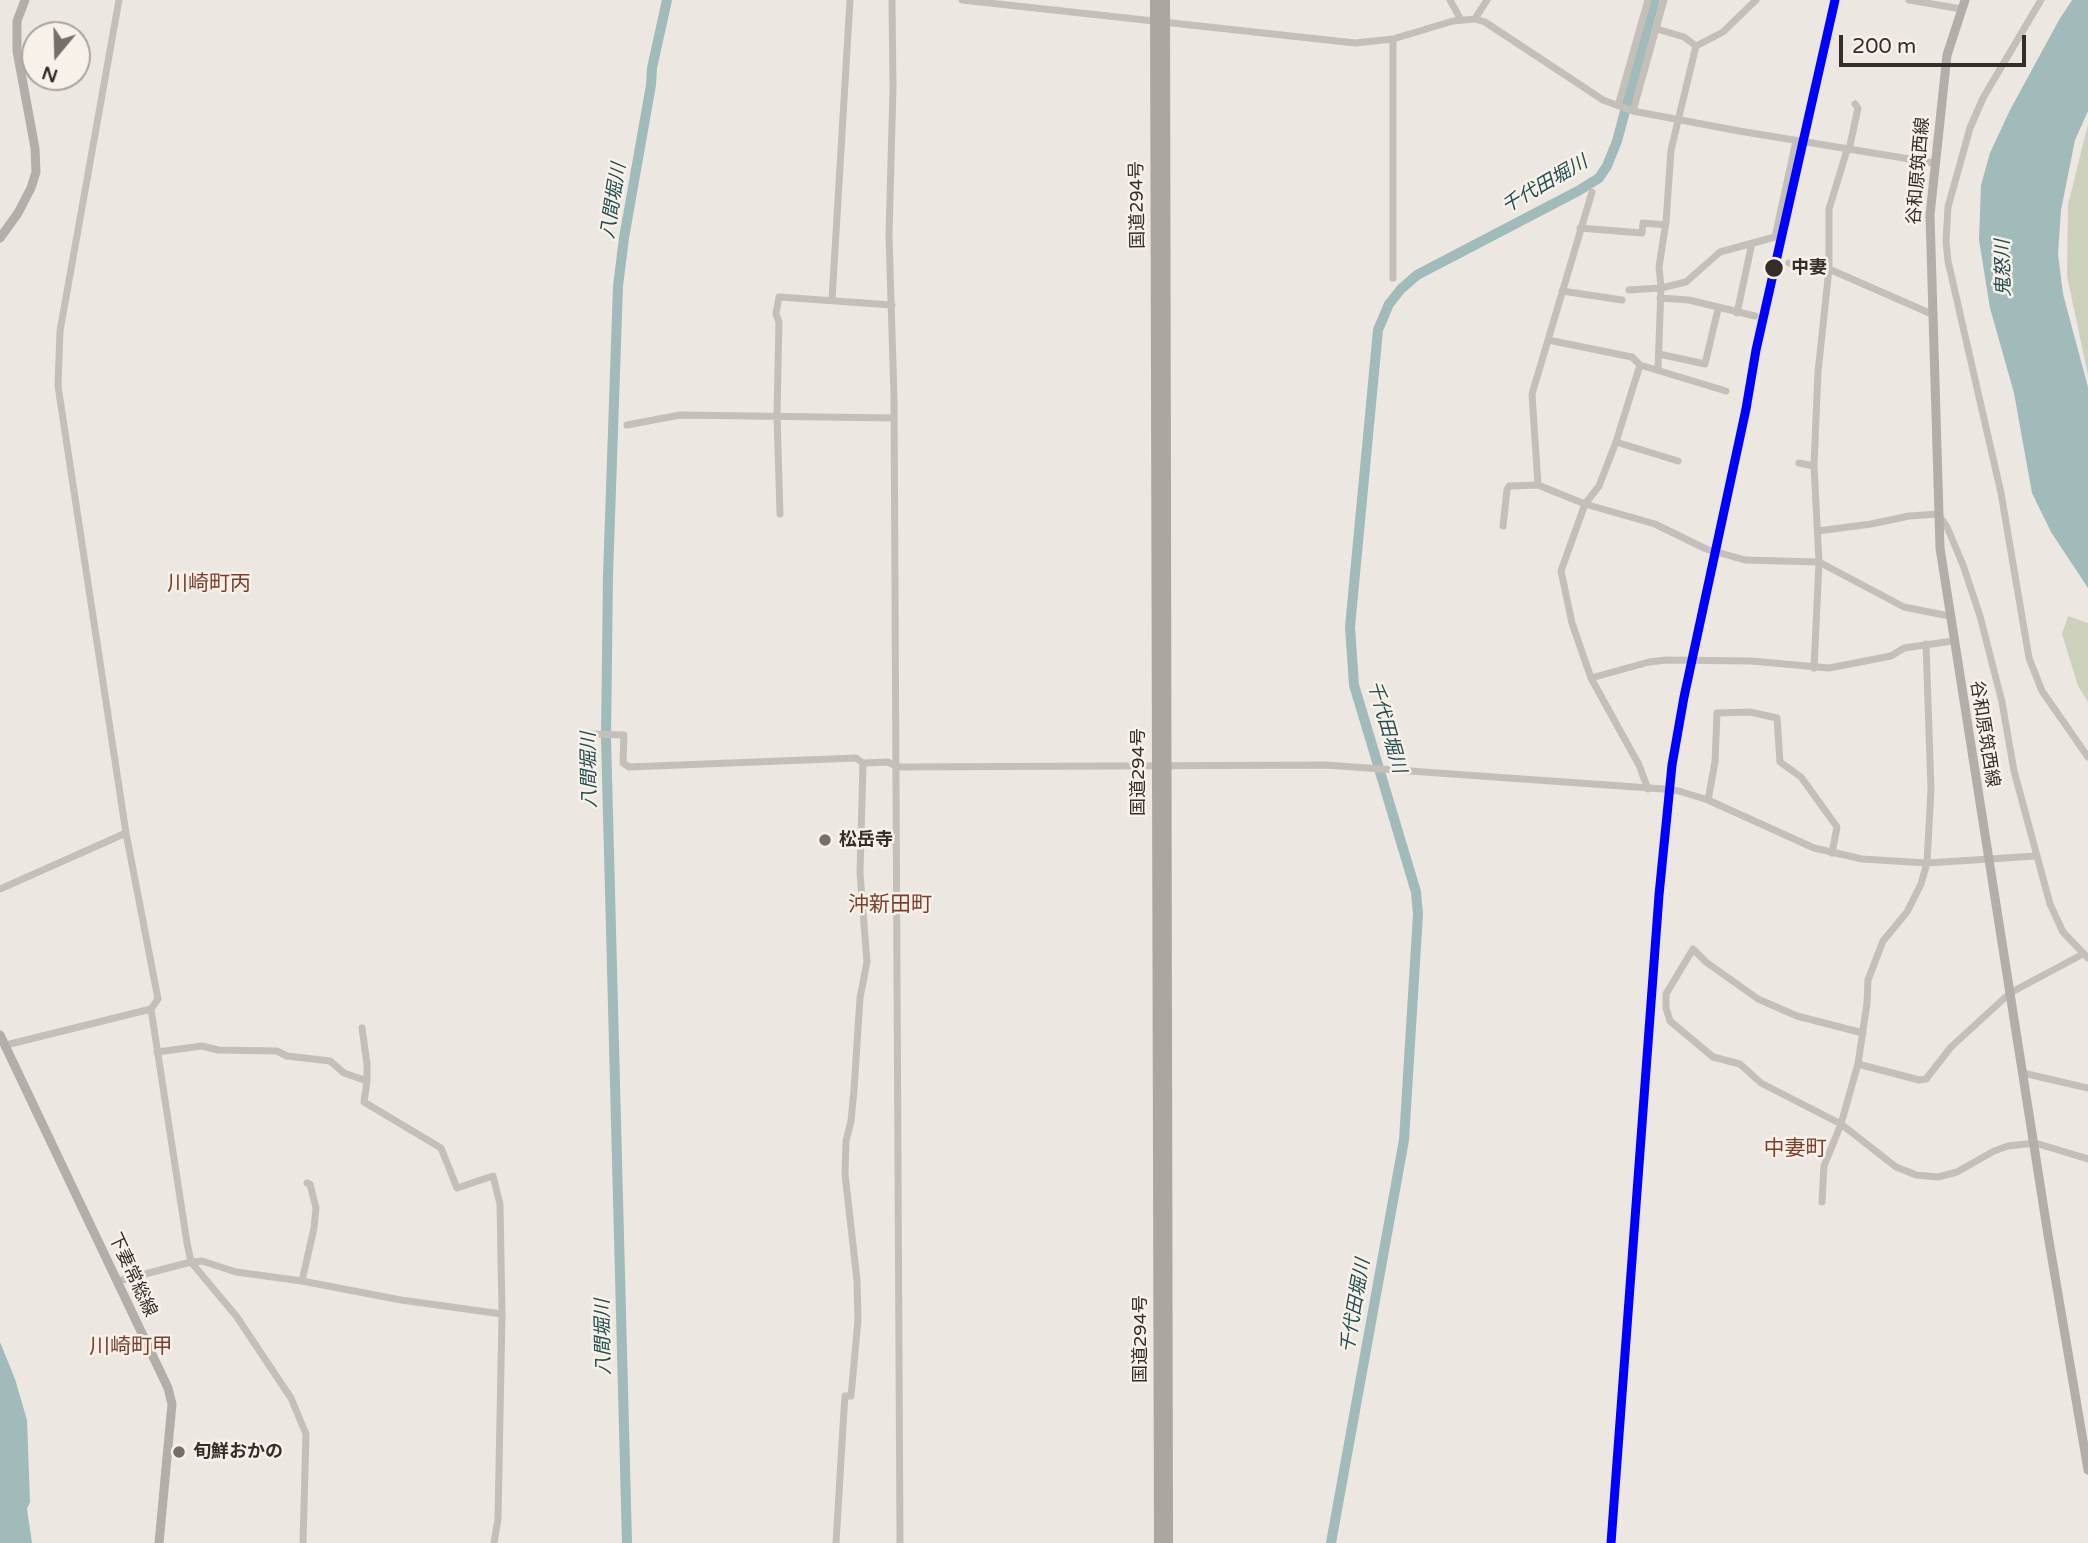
<!DOCTYPE html>
<meta charset="utf-8">
<style>
body{margin:0}
#map{position:relative;width:2088px;height:1543px;overflow:hidden;background:#ece7e1;font-family:"Varela Round",sans-serif}
canvas{display:block}
.north{position:absolute;left:21px;top:21px;width:70px;height:70px;box-sizing:border-box;background:#f8f1e9;border:2px solid #aaa39c;border-radius:50%;rotate:199deg;font-size:19px;font-weight:700;line-height:28px;text-align:center;color:#352d29}
.north::after{content:'';display:block;margin:auto;width:24px;height:32px;background:#756e69;clip-path:polygon(50% 0,100% 100%,50% 72%,0 100%)}
.scale{position:absolute;left:1839px;top:35px;width:187px;height:32px;box-sizing:border-box;border:4px solid #352d29;border-top:0;padding-left:9px;font-size:21px;line-height:24px;white-space:nowrap;color:#352d29;-webkit-text-stroke:5px #f8f1e9;paint-order:stroke}
</style>
<div id="map">
<canvas width="2088" height="1543"></canvas>
<div class="north">N</div>
<div class="scale">200 m</div>
</div>
<script>
const ctx = document.querySelector('canvas').getContext('2d');
ctx.lineJoin = 'round';
function fillPath(path, color) {
  ctx.fillStyle = color;
  ctx.fill(path, 'evenodd');
}
function toPath(rows) {
  const path = new Path2D();
  for (const r of rows) {
    path.moveTo(r[0], r[1]);
    for (let i = 2; i < r.length; i += 2) path.lineTo(r[i], r[i + 1]);
  }
  return path;
}
function strokePath(path, color, width, dash) {
  ctx.strokeStyle = color;
  ctx.lineWidth = width;
  ctx.lineCap = dash ? 'butt' : 'round';
  ctx.setLineDash(dash || []);
  ctx.stroke(path);
}
function write(font, color, halo, rows, align = 'center') {
  ctx.font = font + ' "Varela Round","Noto Sans JP",sans-serif';
  ctx.lineWidth = 5;
  ctx.setLineDash([]);
  ctx.textBaseline = 'middle';
  ctx.strokeStyle = halo;
  ctx.fillStyle = color;
  for (const [text, x, y, turn = 0] of rows) {
    ctx.save();
    ctx.translate(x, y);
    ctx.rotate((+turn || 0) * Math.PI / 180);
    ctx.textAlign = isNaN(turn) ? turn : align;
    if (halo) ctx.strokeText(text, 0, 0);
    ctx.fillText(text, 0, 0);
    ctx.restore();
  }
}
fillPath(toPath([
 [2088,124,2088,375,2067,276,2068,205],
 [2068,616,2088,623,2088,702,2078,686,2062,634]
]), '#cdd0bd');
fillPath(toPath([
 [2072,0,2088,0,2088,111,2075,140,2061,210,2058,254,2063,294,2088,387,2088,588,2051,532,2032,493,2014,393,1990,308,1979,240,1981,185,1990,153,2010,110,2059,20],
 [0,1342,15,1379,27,1420,30,1502,27,1509,32,1543,0,1543]
]), '#a0bbba');
strokePath(toPath([
 [627,1543,606,738,608,575,618,286,624,238,651,85,652,68,667,0],
 [1331,1543,1404,1140,1418,914,1416,892,1354,685,1350,627,1378,330,1389,304,1401,289,1417,275,1578,191,1599,178,1607,166,1617,141,1655,0]
]), '#a0bbba', 10);
strokePath(toPath([
 [892,0,893,88,889,235,894,398,900,1543],
 [962,0,1355,43,1393,39,1453,21,1475,19,1485,22,1603,100,1633,111,1739,131,1934,163],
 [1450,0,1461,20],
 [1909,0,1962,9],
 [2041,0,1983,98,1970,128,1948,207,1946,241,1948,261,2001,493,2029,658,2042,691,2088,757],
 [1475,19,1487,0],
 [1657,29,1684,37,1696,46,1671,150,1666,222,1659,267,1661,288,1658,369],
 [1393,39,1393,278],
 [1696,46,1723,32,1756,0],
 [1618,106,1648,0],
 [1633,111,1664,0],
 [1849,150,1858,108,1855,104],
 [1580,228,1642,233,1643,223,1665,225],
 [1789,263,1829,269,1934,315],
 [1629,290,1661,288,1686,282,1720,252,1775,237,1796,141],
 [1562,291,1622,300],
 [1660,298,1689,300,1755,316],
 [832,300,850,0],
 [1737,313,1752,243],
 [1548,340,1632,357,1640,365,1726,391],
 [1659,354,1705,364,1718,309],
 [1640,365,1616,442,1599,486,1585,504,1561,571,1572,623,1591,678,1639,765,1648,789],
 [627,425,680,415,894,418],
 [1616,442,1678,461],
 [1799,463,1814,466],
 [1538,485,1532,394,1592,192],
 [780,514,777,415,779,322,776,314,779,297,892,305],
 [1503,526,1507,490,1509,486,1538,485,1585,504,1655,524,1706,549,1745,560,1819,562,1904,607,1949,616],
 [1818,531,1871,524,1909,516,1938,514,1947,527,1963,565,1980,616,2002,702,2014,771,2050,904,2063,932,2088,958],
 [1814,668,1819,562,1814,466,1818,372,1829,269,1829,209,1847,150],
 [1591,678,1649,662,1666,660,1751,661,1829,668,1891,656,1904,648,1953,641],
 [591,734,624,735,623,763,629,767,856,758,863,763,888,762,897,767,1325,765,1664,789,1679,791,1708,800,1814,848,1862,859,1927,863,2036,856],
 [1708,800,1715,762,1717,713,1750,712,1777,718,1780,762,1801,777,1837,827,1832,853],
 [0,889,126,833],
 [151,1009,187,1243,191,1262,237,1317,291,1398,306,1434,303,1543],
 [362,1028,367,1064,367,1081],
 [1863,1033,1797,1016,1758,999,1706,962,1693,949,1666,994,1666,1008,1670,1021,1713,1057,1740,1064,1761,1083,1841,1124,1896,1167,1916,1175,1938,1177,1957,1172,1994,1151,2008,1146,2035,1143,2088,1159],
 [6,1045,151,1009,158,999,126,833,58,386,60,331,119,0],
 [157,1052,202,1046,218,1050,277,1051,287,1056,330,1061,344,1073,367,1081,364,1102,441,1148,457,1188,493,1176,500,1204,502,1314,498,1519,494,1543],
 [1858,1064,1919,1080,1926,1079,1951,1047,2010,993,2083,954],
 [2023,1073,2088,1088],
 [1822,1202,1824,1166,1841,1124,1858,1064,1867,1003,1868,980,1883,941,1907,912,1921,884,1927,863,1931,789,1926,644],
 [118,1281,191,1262,202,1261,236,1272,302,1281,401,1300,502,1314],
 [302,1281,314,1228,316,1208,310,1184,307,1183],
 [836,1543,844,1410,845,1396,851,1396,858,1320,857,1280,845,1174,846,1141,851,1121,854,1090,860,998,867,962,860,873,863,763]
]), '#c5bfba', 7);
strokePath(toPath([
 [1965,0,1947,55,1930,215,1940,548,2048,1235,2088,1470],
 [0,238,18,213,31,188,36,172,35,148,17,51,17,21,25,0],
 [0,1035,168,1388,172,1404,159,1543]
]), '#b4aeaa', 9);
strokePath(toPath([
 [1155,0,1159,1543],
 [1165,0,1168,1543]
]), '#aba6a0', 10);
strokePath(toPath([
 [1611,1543,1659,895,1672,765,1684,697,1746,409,1756,350,1835,0]
]), '#00f', 9);
for (const [x, y, r, color] of [
 [1774,268,10,"#352d29"],
 [825,840,7,"#756e69"],
 [179,1452,7,"#756e69"]
]) {
  const dot = new Path2D();
  dot.arc(x, y, r, 0, 2 * Math.PI);
  ctx.fillStyle = color;
  ctx.fill(dot);
  strokePath(dot, '#f8f1e9', 2.5);
}
write('18px', '#352d29', '#f8f1e9', [
 ["谷和原筑西線",1919,171,-85],
 ["国道294号",1138,205,-91],
 ["谷和原筑西線",1984,734,81],
 ["国道294号",1139,772,-90],
 ["下妻常総線",132,1275,65],
 ["国道294号",1141,1339,-90]
]);
write('bold 18px', '#352d29', '#f8f1e9', [
 ["中妻",1791,268]
], 'left');
write('bold 18px', '#352d29', '#f8f1e9', [
 ["松岳寺",839,840],
 ["旬鮮おかの",193,1452]
], 'left');
write('italic 19px', '#224f53', '#f8f1e9', [
 ["千代田堀川",1545,185,-30],
 ["八間堀川",614,201,-81],
 ["鬼怒川",2004,268,-91],
 ["千代田堀川",1386,727,74],
 ["八間堀川",590,770,-91],
 ["千代田堀川",1356,1306,-80],
 ["八間堀川",604,1337,-91]
]);
write('21px', '#7d3f2a', '#f8f1e9', [
 ["川崎町丙",209,584],
 ["沖新田町",890,905],
 ["中妻町",1795,1149],
 ["川崎町甲",131,1347]
]);
</script>
